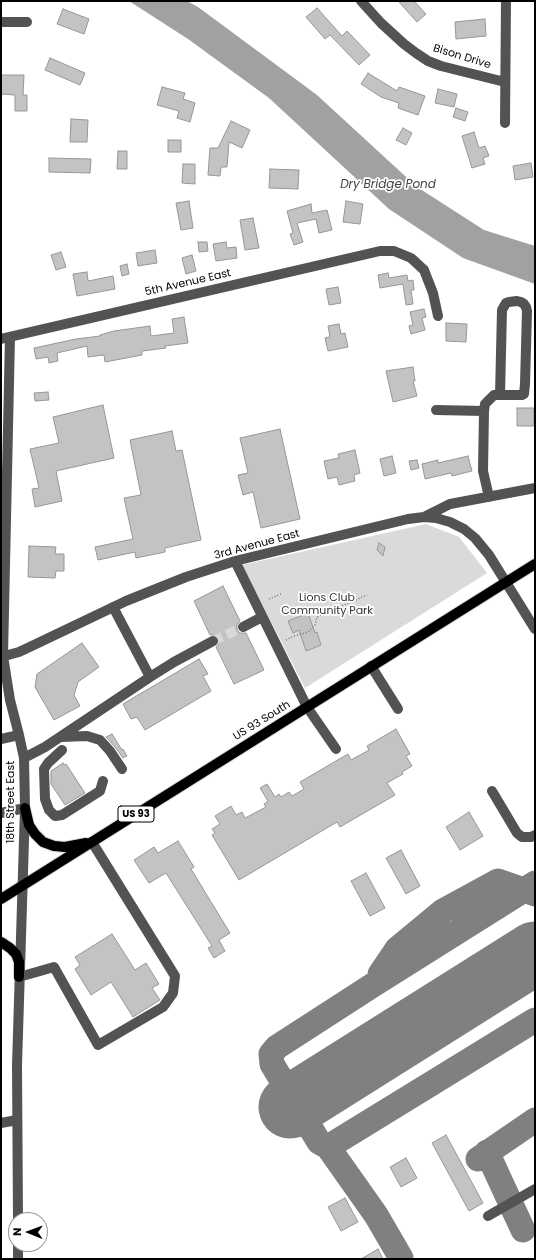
<!DOCTYPE html>
<style>
body{margin:0}
#map{position:relative;width:536px;height:1260px;overflow:hidden;background:#fff;font-family:Poppins,sans-serif}
canvas{display:block}
.frame{position:absolute;inset:0;border:2px solid #000;pointer-events:none}
.north{position:absolute;left:8px;top:1212px;width:40px;height:40px;box-sizing:border-box;background:#fff;border:1px solid #999;border-radius:50%;rotate:271deg;font-size:11px;font-weight:700;line-height:16px;text-align:center;color:#000}
.north::after{content:'';display:block;margin:auto;width:14px;height:18px;background:#000;clip-path:polygon(50% 0,100% 100%,50% 72%,0 100%)}
</style>
<div id="map">
<canvas width="536" height="1260"></canvas>
<div class="frame"></div>
<div class="north">N</div>
</div>
<script>
const ctx = document.querySelector('canvas').getContext('2d');
ctx.lineJoin = 'round';
function fillPath(path, color) {
  ctx.fillStyle = color;
  ctx.fill(path, 'evenodd');
}
function toPath(rows) {
  const path = new Path2D();
  for (const r of rows) {
    path.moveTo(r[0], r[1]);
    for (let i = 2; i < r.length; i += 2) path.lineTo(r[i], r[i + 1]);
  }
  return path;
}
function strokePath(path, color, width, dash) {
  ctx.strokeStyle = color;
  ctx.lineWidth = width;
  ctx.lineCap = dash ? 'butt' : 'round';
  ctx.setLineDash(dash || []);
  ctx.stroke(path);
}
function write(font, color, halo, rows, align = 'center') {
  ctx.font = font + ' Poppins,sans-serif';
  ctx.lineWidth = 3.5;
  ctx.setLineDash([]);
  ctx.textBaseline = 'middle';
  ctx.strokeStyle = halo;
  ctx.fillStyle = color;
  for (const [text, x, y, turn = 0] of rows) {
    ctx.save();
    ctx.translate(x, y);
    ctx.rotate((+turn || 0) * Math.PI / 180);
    ctx.textAlign = isNaN(turn) ? turn : align;
    if (halo) ctx.strokeText(text, 0, 0);
    ctx.fillText(text, 0, 0);
    ctx.restore();
  }
}
fillPath(toPath([
 [426,524,459,537,487,573,305,688,242,565]
]), '#dadada');
fillPath(toPath([
 [129,1,187,1,198,7,317,95,417,187,484,230,535,246,535,284,463,258,389,209,269,98,188,39]
]), '#a1a1a1');
strokePath(toPath([
 [380,974,397,949,443,911,498,881,535,894],
 [328,1147,535,1020],
 [487,1152,523,1230],
 [478,1159,535,1120],
 [401,1258,376,1215,328,1147,319,1142,272,1064,271,1054,277,1047,373,985,535,883]
]), '#808080', 25);
strokePath(toPath([
 [290,1107,535,953]
]), '#808080', 63);
const building = toPath([
 [398,1,414,1,426,14,417,22,398,1],
 [317,8,342,36,347,31,370,55,359,65,330,35,325,39,306,17,317,8],
 [63,9,89,19,84,34,57,24,63,9],
 [485,19,486,36,456,39,455,22,485,19],
 [50,58,85,73,80,85,45,70,50,58],
 [368,73,397,91,399,87,425,96,418,115,398,108,399,103,381,97,361,84,368,73],
 [1,75,24,75,23,95,27,95,27,111,15,111,15,95,1,94,1,75],
 [162,87,185,93,183,99,195,103,190,122,177,118,179,111,157,105,162,87],
 [438,89,457,94,454,107,435,103,438,89],
 [456,108,468,112,465,121,453,117,456,108],
 [71,119,88,120,87,142,70,142,71,119],
 [231,121,250,130,242,148,229,142,227,167,221,167,220,176,208,175,210,148,218,148,231,121],
 [403,128,412,133,406,145,396,140,403,128],
 [474,132,479,148,485,146,489,156,483,158,485,164,472,168,462,136,474,132],
 [168,140,181,140,181,152,168,152,168,140],
 [118,151,127,151,127,169,117,169,118,151],
 [49,158,91,159,90,173,49,172,49,158],
 [531,163,533,177,515,180,513,166,531,163],
 [183,164,195,164,195,184,182,183,183,164],
 [270,169,299,170,298,189,269,188,270,169],
 [189,201,193,228,181,230,176,203,189,201],
 [346,201,363,204,360,224,343,222,346,201],
 [311,204,312,213,327,210,332,230,319,233,316,219,297,223,303,242,294,245,290,234,293,233,287,211,311,204],
 [253,218,259,248,245,250,240,220,253,218],
 [198,242,207,242,208,251,199,252,198,242],
 [226,242,227,248,236,247,237,258,216,261,213,244,226,242],
 [155,250,157,263,138,266,136,253,155,250],
 [61,252,66,267,56,270,51,255,61,252],
 [192,255,196,271,186,274,182,258,192,255],
 [127,264,129,274,122,276,120,266,127,264],
 [87,272,88,281,113,276,115,289,77,296,73,274,87,272],
 [388,273,389,278,407,275,408,281,413,280,414,290,411,290,413,304,406,305,403,284,380,288,378,275,388,273],
 [338,287,341,303,329,305,326,289,338,287],
 [424,309,426,317,422,318,425,330,411,334,409,326,413,325,410,312,424,309],
 [184,317,188,343,165,346,166,348,142,351,142,355,105,362,104,355,88,357,87,346,57,353,58,361,49,363,48,357,36,359,34,348,76,339,100,336,100,335,114,331,150,326,151,336,174,333,172,319,184,317],
 [446,323,467,324,466,342,446,341,446,323],
 [339,324,341,334,345,333,348,347,328,351,325,338,330,337,328,326,339,324],
 [413,367,415,381,413,381,417,396,393,402,386,371,413,367],
 [48,392,49,400,35,401,34,393,48,392],
 [103,405,114,458,56,471,62,501,35,507,32,489,39,488,30,449,59,443,53,417,103,405],
 [517,408,534,408,534,426,517,426,517,408],
 [280,429,300,519,261,528,253,492,243,495,238,475,248,473,240,438,280,429],
 [172,431,176,451,182,450,201,540,165,548,165,552,136,558,135,552,98,560,95,547,133,539,124,498,141,495,130,440,172,431],
 [355,450,360,473,354,475,355,481,339,485,337,477,328,479,324,461,339,458,338,454,355,450],
 [392,456,396,473,384,476,380,459,392,456],
 [468,456,472,471,452,476,451,473,425,479,422,464,438,460,438,463,468,456],
 [417,460,419,468,411,470,409,461,417,460],
 [379,543,385,547,383,556,377,550,379,543],
 [29,546,56,547,55,554,64,554,64,571,56,571,55,578,28,577,29,546],
 [223,586,240,621,237,624,237,630,240,633,246,633,264,670,234,684,216,647,219,644,219,638,216,635,210,635,194,601,223,586],
 [308,613,315,633,317,632,321,645,306,651,299,630,293,633,288,621,308,613],
 [82,643,99,667,78,682,74,695,80,706,54,720,35,687,37,674,82,643],
 [199,659,208,674,203,676,211,691,145,730,137,717,131,719,123,704,199,659],
 [396,729,410,754,406,756,412,766,402,772,403,774,387,783,395,795,340,827,337,822,239,880,212,835,215,833,212,829,220,824,215,816,231,806,236,815,242,812,245,818,266,807,264,804,268,801,260,788,267,784,275,797,279,794,281,797,289,792,292,796,304,789,300,782,348,754,351,760,369,750,367,746,396,729],
 [112,734,122,750,123,749,127,756,123,758,115,747,106,737,112,734],
 [63,763,64,765,66,764,85,793,65,805,51,784,51,771,63,763],
 [469,812,483,836,460,850,446,827,469,812],
 [178,841,194,867,191,869,230,933,219,940,225,951,214,958,208,948,212,946,166,873,149,883,134,860,154,847,158,853,178,841],
 [401,850,420,886,406,894,386,858,401,850],
 [366,873,385,908,370,916,351,881,366,873],
 [112,934,135,970,146,963,159,984,152,988,160,1000,133,1017,111,982,91,995,75,969,80,965,75,957,112,934],
 [446,1135,483,1203,469,1211,432,1143,446,1135],
 [406,1158,417,1178,401,1187,390,1167,406,1158],
 [345,1198,358,1222,341,1231,328,1207,345,1198],
 [378,1249,383,1259,361,1259,378,1249]
]);
fillPath(building, '#c3c3c3');
strokePath(building, '#979797', 1);
strokePath(toPath([
 [213,641,243,627]
]), '#d9d9d9', 10, [10, 5]);
const major = toPath([
 [25,808,29,825,35,834,43,842,54,846,65,847,86,843],
 [1,899,535,564],
 [1,942,10,948,16,954,19,962,19,977]
]);
strokePath(major, '#dbdbdb', 12);
strokePath(toPath([
 [269,599,281,594],
 [286,640,294,636,308,632,315,625,317,617,367,595]
]), '#757575', 1.5, [1, 2]);
strokePath(toPath([
 [361,1,381,23,404,44,416,53,428,61,441,66,505,82],
 [1,22,27,22],
 [505,123,506,1],
 [10,337,3,656,10,700,19,735,24,758,25,808,17,1065,18,1220],
 [1,339,380,251,394,251,411,258,424,270,433,293,438,316],
 [436,410,484,411,483,471,489,497],
 [484,411,485,404,494,395,522,395,524,394,525,384,527,311,526,307,524,304,521,302,517,301,509,302,506,303,502,310,500,395],
 [426,516,450,504,535,488],
 [235,561,307,707,336,749],
 [113,607,150,677],
 [243,627,262,617],
 [1,657,19,652,36,644,126,601,186,577,235,561,408,519,424,517,436,518,450,522,464,529,475,538,489,555,535,629],
 [371,666,398,709],
 [61,737,87,736,100,740,110,751,122,769],
 [1,739,19,735],
 [62,750,48,763,44,769,45,799,49,810,55,816,62,815,100,791,103,781],
 [24,758,45,747,150,677,174,662,213,641],
 [492,791,517,833,522,837,531,837,535,835],
 [1,813,25,808],
 [19,977,54,967,98,1045,163,1007,173,993,175,976,92,842],
 [1,1123,17,1120],
 [488,1216,535,1189],
 [18,1244,18,1259]
]), '#535353', 10);
strokePath(major, '#000', 10);
for (const [x, y, w] of [
 [136,814,36]
]) {
  const box = new Path2D();
  box.roundRect(x - w / 2, y - 8, w, 16, 3);
  ctx.fillStyle = '#fff';
  ctx.fill(box);
  strokePath(box, '#000', 1);
}
write('bold 10px', '#000', null, [
 ["US 93",136,814]
]);
write('11px', '#000', '#fff', [
 ["Bison Drive",462,57,17],
 ["5th Avenue East",188,283,-13],
 ["3rd Avenue East",257,545,-15],
 ["US 93 South",262,721,-32],
 ["18th Street East",11,802,-90]
]);
write('11px', '#313131', '#fff', [
 ["Lions Club",327,598],
 ["Community Park",327,611]
]);
write('italic 12px', '#424242', '#fff', [
 ["Dry Bridge Pond",388,185]
]);
</script>
